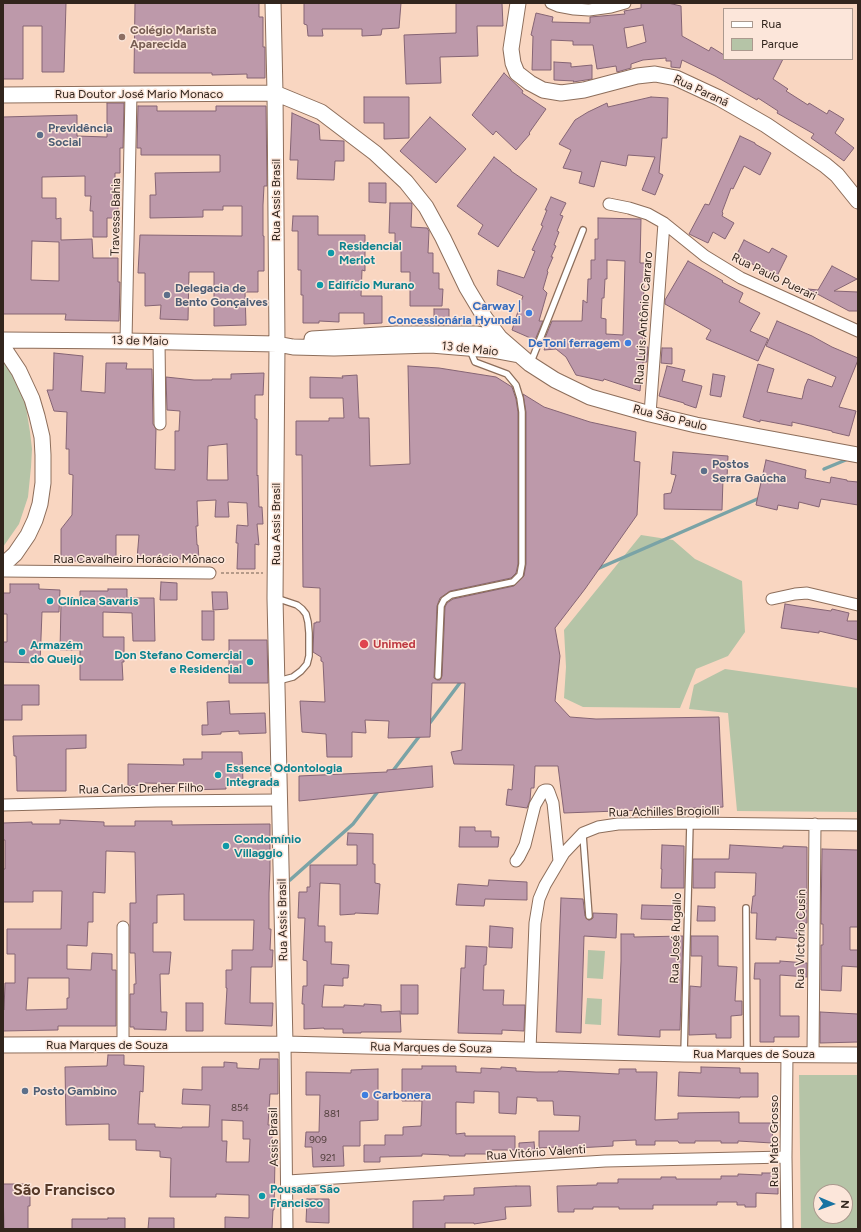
<!DOCTYPE html>
<meta charset="utf-8">
<style>
body{margin:0}
#map{position:relative;width:861px;height:1232px;overflow:hidden;background:#f9d6c1;font-family:Figtree,sans-serif}
canvas{display:block}
.frame{position:absolute;inset:0;border:4px solid #32251d;pointer-events:none}
.legend{position:absolute;left:723px;top:8px;width:130px;height:52px;box-sizing:border-box;background:#fce6da;border:1px solid #ab998e;margin:0;padding:5px 7px;list-style:none;font-size:12px;color:#32251d}
.legend li{display:flex;align-items:center;gap:8px;height:20px}
.legend b{width:20px;border:1px solid #ab998e}
.north{position:absolute;left:813px;top:1184px;width:40px;height:40px;box-sizing:border-box;background:#fce6da;border:1px solid #ab998e;border-radius:50%;rotate:92deg;font-size:11px;font-weight:700;line-height:16px;text-align:center;color:#32251d}
.north::after{content:'';display:block;margin:auto;width:14px;height:18px;background:#1873a2;clip-path:polygon(50% 0,100% 100%,50% 72%,0 100%)}
</style>
<div id="map">
<canvas width="861" height="1232"></canvas>
<div class="frame"></div>
<ul class="legend">
<li><b style="height:5px;background:#fff"></b>Rua</li>
<li><b style="height:11px;background:#b5c4a7"></b>Parque</li>
</ul>
<div class="north">N</div>
</div>
<script>
const ctx = document.querySelector('canvas').getContext('2d');
ctx.lineJoin = 'round';
function fillPath(path, color) {
  ctx.fillStyle = color;
  ctx.fill(path, 'evenodd');
}
function toPath(rows) {
  const path = new Path2D();
  for (const r of rows) {
    path.moveTo(r[0], r[1]);
    for (let i = 2; i < r.length; i += 2) path.lineTo(r[i], r[i + 1]);
  }
  return path;
}
function strokePath(path, color, width, dash) {
  ctx.strokeStyle = color;
  ctx.lineWidth = width;
  ctx.lineCap = dash ? 'butt' : 'round';
  ctx.setLineDash(dash || []);
  ctx.stroke(path);
}
function write(font, color, halo, rows, align = 'center') {
  ctx.font = font + ' Figtree,sans-serif';
  ctx.lineWidth = 3;
  ctx.setLineDash([]);
  ctx.textBaseline = 'middle';
  ctx.strokeStyle = halo;
  ctx.fillStyle = color;
  for (const [text, x, y, turn = 0] of rows) {
    ctx.save();
    ctx.translate(x, y);
    ctx.rotate((+turn || 0) * Math.PI / 180);
    ctx.textAlign = isNaN(turn) ? turn : align;
    if (halo) ctx.strokeText(text, 0, 0);
    ctx.fillText(text, 0, 0);
    ctx.restore();
  }
}
fillPath(toPath([
 [3,360,20,388,25,401,30,432,32,449,31,467,28,497,19,524,3,547],
 [641,535,673,540,695,559,742,581,745,632,728,656,696,669,680,708,583,707,564,698,566,667,564,630],
 [725,669,858,688,858,812,737,811,728,713,689,709,694,685],
 [588,950,605,951,603,979,587,978],
 [587,998,602,999,601,1025,585,1024],
 [799,1075,858,1075,858,1229,801,1229],
 [821,1192,845,1192,845,1216,821,1216]
]), '#b5c4a7');
strokePath(toPath([
 [824,469,848,459],
 [597,569,762,497],
 [429,724,462,680],
 [392,772,421,734],
 [290,880,353,824,379,790]
]), '#7aa3a6', 3.5);
const building = toPath([
 [3,3,66,3,64,72,42,72,42,26,23,26,23,79,3,79,3,3],
 [135,3,259,3,259,17,263,17,263,47,265,47,265,78,247,78,247,74,212,75,212,73,134,73,135,3],
 [304,3,401,3,399,28,382,29,381,35,362,36,362,29,322,29,323,36,308,36,307,25,304,24,304,3],
 [456,3,502,3,503,26,477,26,478,56,440,57,441,83,406,84,404,35,456,33,456,3],
 [641,3,668,3,681,6,682,36,709,51,711,47,724,55,724,59,783,59,773,79,788,89,786,91,808,105,809,103,827,114,829,110,844,119,835,133,854,148,844,161,811,138,814,134,777,113,778,111,758,98,757,100,715,76,682,60,680,68,671,67,671,61,666,61,666,58,643,60,631,64,631,68,617,72,616,66,597,69,593,45,573,45,573,41,551,40,551,70,532,70,533,36,531,35,536,13,553,17,552,22,590,23,590,17,625,14,624,11,641,8,641,3],
 [643,25,646,42,627,48,624,28,643,25],
 [554,62,571,63,571,67,592,65,592,79,573,82,574,81,554,80,554,62],
 [504,73,523,91,522,93,546,109,529,133,530,134,516,150,496,131,493,135,472,115,504,73],
 [364,97,409,97,409,138,384,139,384,123,364,123,364,97],
 [651,97,668,98,667,138,662,138,659,173,663,175,655,195,642,190,655,157,628,155,626,166,601,161,594,187,579,183,582,172,563,168,571,150,559,144,575,120,588,112,607,103,608,107,651,97],
 [107,103,124,103,123,148,120,148,120,173,115,173,115,198,118,198,118,218,107,218,107,237,93,237,93,211,90,211,91,196,85,196,85,176,42,177,42,198,56,198,56,219,61,218,61,240,92,239,93,258,118,258,118,282,120,282,119,321,65,320,66,314,3,314,3,117,77,115,77,136,107,137,107,103],
 [32,241,59,242,59,281,31,280,32,241],
 [138,106,157,106,157,111,216,111,216,106,266,106,267,186,264,186,263,205,263,236,264,236,264,271,258,271,258,292,245,292,246,325,214,326,214,272,189,272,188,320,160,319,161,305,145,306,145,273,138,273,140,235,242,236,242,206,223,206,223,210,203,210,203,217,150,218,150,195,156,195,155,173,220,172,220,155,141,155,141,148,137,148,138,106],
 [292,113,319,125,320,140,344,141,344,161,335,161,334,180,297,179,298,160,290,160,292,113],
 [430,117,466,149,436,183,400,151,430,117],
 [740,136,755,143,755,144,771,153,760,175,744,166,733,189,731,188,722,212,723,213,722,216,734,223,725,239,713,232,708,243,689,234,705,204,709,205,740,136],
 [494,157,511,170,511,171,537,189,498,247,478,234,483,225,457,206,494,157],
 [369,183,386,183,386,203,369,202,369,183],
 [551,197,566,203,560,215,563,216,557,231,559,232,554,245,556,246,551,257,553,257,547,271,548,272,543,289,547,293,539,321,543,321,535,340,512,330,523,296,497,285,498,270,524,278,535,251,532,250,543,226,541,225,547,210,545,210,551,197],
 [390,203,412,203,411,227,427,228,429,231,428,253,433,253,433,273,439,273,439,289,443,289,442,306,410,306,410,272,401,272,401,250,395,250,395,233,389,233,390,203],
 [293,216,318,216,318,235,365,235,365,271,362,270,361,296,382,296,382,323,364,324,364,313,339,313,339,322,319,321,319,323,303,323,303,295,301,295,301,270,298,270,298,231,292,231,293,216],
 [598,218,641,219,640,263,645,263,642,343,645,337,644,347,648,347,647,362,643,362,640,391,604,379,603,381,576,375,566,357,556,349,544,350,546,345,543,343,552,321,582,321,583,300,587,303,588,279,591,279,591,260,595,260,595,239,598,239,598,218],
 [607,260,625,261,623,335,606,334,606,319,601,318,602,298,604,298,605,279,607,279,607,260],
 [744,240,769,253,772,248,787,256,777,276,736,256,744,240],
 [688,261,723,281,722,282,743,293,739,302,760,313,750,331,768,339,758,361,706,339,711,330,665,304,665,300,688,261],
 [832,266,857,279,834,291,858,292,858,311,849,311,808,289,818,290,832,266],
 [434,309,449,309,449,325,434,325,434,309],
 [777,321,812,336,832,347,858,358,858,360,839,407,856,411,849,436,832,432,832,431,792,422,792,426,760,420,760,422,743,417,758,364,774,369,767,392,802,399,805,386,808,379,832,387,836,377,766,346,777,321],
 [662,348,672,348,672,364,661,363,662,348],
 [54,353,83,356,81,391,105,393,106,363,127,363,126,369,152,369,153,424,156,429,155,469,175,470,175,431,179,431,180,411,167,410,166,377,194,380,212,380,212,379,231,379,231,374,264,373,263,395,255,395,255,419,257,419,257,476,258,475,259,507,262,507,263,524,257,524,259,545,255,544,255,569,237,569,238,543,236,543,237,525,248,526,247,503,228,502,229,517,215,517,216,500,197,501,198,526,196,526,197,545,198,545,199,559,165,559,165,560,137,559,139,535,116,535,116,561,61,561,61,529,72,515,73,475,69,474,69,449,66,449,67,412,54,411,47,390,53,390,54,353],
 [227,444,228,480,207,480,208,446,227,444],
 [408,366,439,368,496,377,512,387,516,399,518,412,518,564,516,573,511,578,450,591,440,598,437,606,434,678,437,680,440,680,442,676,445,607,447,603,453,599,514,586,524,576,526,564,526,412,523,394,544,407,590,422,636,432,634,461,640,462,637,515,585,589,555,628,560,656,555,701,570,717,596,719,719,717,723,807,564,813,558,766,535,766,534,788,531,788,530,800,527,808,506,805,508,789,512,790,514,765,454,764,451,752,462,750,465,683,432,683,430,737,388,738,389,721,365,720,366,733,352,732,352,757,327,757,326,734,302,732,300,701,325,702,323,662,321,661,321,657,313,652,314,623,316,623,316,622,320,622,320,588,303,587,302,455,296,455,296,421,329,421,329,418,344,418,343,398,310,398,310,377,343,378,342,376,357,375,359,418,369,418,370,466,410,464,408,366],
 [667,366,685,370,682,381,702,386,696,408,684,404,684,403,659,396,667,366],
 [713,374,725,376,721,397,710,395,713,374],
 [673,452,728,456,727,478,723,479,722,510,664,509,664,494,671,493,676,475,671,474,673,452],
 [766,460,806,470,805,478,830,483,831,477,847,480,847,481,858,482,858,505,821,499,819,507,799,502,798,509,778,505,777,510,756,505,766,460],
 [161,582,177,583,177,600,160,600,161,582],
 [10,584,39,584,39,589,60,590,59,612,42,612,40,663,3,662,3,642,7,642,7,614,3,614,3,593,10,593,10,584],
 [108,589,127,589,127,598,154,598,155,641,133,641,132,613,103,612,103,637,124,637,124,662,122,662,123,680,80,680,80,650,60,650,61,604,80,605,80,591,108,591,108,589],
 [212,592,227,592,228,609,213,610,212,592],
 [785,604,810,608,831,611,832,609,849,613,847,621,858,621,858,640,819,631,819,633,781,628,785,604],
 [202,611,214,611,214,640,202,640,202,611],
 [229,640,267,640,268,683,229,683,229,640],
 [3,685,39,685,39,705,22,705,22,720,3,720,3,685],
 [229,701,230,714,265,713,266,733,239,734,239,731,221,732,221,734,202,735,202,725,208,725,207,702,229,701],
 [86,735,86,748,66,749,66,791,17,791,16,756,14,756,13,736,86,735],
 [202,752,242,752,243,784,226,784,226,789,184,790,184,784,145,783,145,785,128,786,128,764,184,765,183,759,202,759,202,752],
 [432,766,433,787,299,801,299,776,387,772,387,770,432,766],
 [60,820,104,822,104,826,135,826,135,821,172,821,172,825,270,824,270,870,269,893,269,929,271,929,270,950,273,950,272,967,251,967,250,1003,273,1003,272,1026,225,1024,227,988,226,988,226,970,232,970,232,950,253,950,254,920,184,920,184,894,157,895,157,923,153,923,153,952,171,952,169,974,160,974,161,1012,167,1012,166,1030,134,1029,134,1027,130,1027,130,994,134,994,134,984,136,984,135,953,130,953,130,903,136,903,135,852,106,851,105,893,93,892,93,922,88,922,87,946,67,945,67,969,91,970,92,953,112,954,112,970,116,970,116,1026,58,1026,58,1030,3,1031,3,1010,4,1010,5,983,15,983,15,954,7,954,7,929,61,929,62,891,33,891,33,902,3,902,3,869,5,869,5,840,3,840,3,823,32,822,32,824,60,824,60,820],
 [28,978,69,978,69,998,67,998,67,1009,26,1010,28,978],
 [460,827,475,827,475,831,491,831,491,837,499,837,498,847,459,847,460,827],
 [348,833,373,834,373,864,375,864,375,883,380,884,378,914,355,913,355,914,340,915,340,884,320,883,318,926,325,926,325,942,332,942,331,964,349,965,348,978,343,978,343,986,324,985,322,1007,344,1007,344,1005,364,1006,364,1004,381,1005,381,1012,400,1011,401,1032,361,1032,361,1033,343,1033,343,1029,324,1029,324,1028,304,1029,304,1004,302,1004,303,986,307,986,307,961,303,960,305,918,298,918,299,892,307,892,307,887,310,887,310,865,357,865,357,845,347,845,348,833],
 [662,845,684,846,684,888,661,888,662,869,661,869,662,845],
 [730,845,783,848,783,846,807,847,807,923,805,923,804,939,776,937,776,940,756,939,757,913,751,913,753,896,755,896,756,873,715,872,715,888,693,888,693,859,729,859,730,845],
 [822,849,858,850,858,927,850,927,850,950,858,950,858,967,842,966,841,991,821,990,821,945,823,945,823,924,821,924,822,849],
 [489,880,527,882,527,900,485,899,484,906,456,905,458,884,488,886,489,880],
 [561,898,583,899,585,916,588,920,590,920,593,918,593,913,617,914,616,938,584,936,581,1033,556,1032,561,898],
 [642,905,680,906,679,920,641,919,642,905],
 [698,906,715,907,715,921,697,921,698,906],
 [490,926,513,928,512,948,489,947,490,926],
 [621,934,634,934,634,937,683,936,680,1030,660,1030,660,1037,618,1035,621,961,621,934],
 [691,936,718,936,718,966,737,967,735,1001,742,1001,742,1015,731,1016,731,1038,716,1038,716,1034,689,1035,690,986,701,987,702,956,691,956,691,936],
 [466,946,487,947,486,965,484,965,483,990,504,990,503,1005,525,1005,524,1031,502,1030,502,1034,458,1033,461,968,465,968,466,946],
 [780,961,807,963,807,977,780,975,780,1016,799,1016,799,1037,774,1037,774,1042,760,1042,760,979,754,979,755,963,780,963,780,961],
 [401,985,418,985,418,1014,401,1014,401,985],
 [186,1003,203,1003,203,1031,186,1031,186,1003],
 [820,1012,858,1014,858,1042,820,1043,820,1012],
 [108,1055,124,1055,124,1065,144,1066,143,1092,140,1091,138,1124,155,1124,155,1127,182,1128,182,1127,209,1127,210,1105,182,1104,183,1089,202,1090,202,1067,224,1067,224,1062,237,1063,237,1068,259,1069,260,1059,278,1059,278,1094,270,1094,268,1125,272,1125,272,1144,274,1144,274,1159,275,1159,274,1210,273,1210,272,1229,225,1229,225,1217,249,1218,249,1195,216,1194,216,1197,170,1197,171,1158,160,1157,160,1151,136,1150,136,1140,109,1140,109,1124,66,1125,65,1067,107,1066,108,1055],
 [222,1120,243,1121,243,1139,250,1139,249,1162,226,1162,227,1141,222,1141,222,1120],
 [422,1066,456,1066,456,1072,481,1073,481,1068,501,1069,501,1067,516,1068,516,1071,536,1072,558,1072,558,1071,619,1074,619,1069,636,1069,636,1072,657,1072,655,1120,678,1119,678,1113,739,1112,739,1123,773,1123,772,1143,738,1141,738,1143,721,1143,721,1141,695,1141,695,1143,679,1143,678,1141,655,1141,655,1145,636,1145,636,1140,613,1141,613,1146,558,1149,558,1147,539,1148,539,1131,579,1131,580,1116,554,1115,553,1101,537,1101,537,1098,517,1097,516,1114,499,1113,499,1092,474,1091,474,1103,456,1102,456,1134,465,1133,465,1136,515,1136,515,1150,492,1150,492,1154,465,1154,465,1156,449,1156,449,1155,422,1154,422,1156,380,1157,380,1162,364,1162,364,1145,385,1145,385,1135,403,1135,403,1127,421,1126,422,1101,402,1101,402,1069,422,1069,422,1066],
 [701,1067,740,1068,740,1073,758,1073,758,1097,740,1097,740,1098,678,1096,679,1072,701,1073,701,1067],
 [378,1069,378,1120,360,1121,360,1146,343,1146,344,1166,313,1167,312,1147,305,1147,306,1132,319,1132,320,1095,306,1095,306,1072,351,1073,351,1070,378,1069],
 [534,1142,535,1152,519,1153,519,1143,534,1142],
 [762,1173,778,1173,778,1194,756,1193,756,1207,745,1207,745,1205,737,1205,737,1202,717,1202,717,1205,653,1205,653,1209,619,1209,619,1207,593,1207,593,1209,574,1209,574,1212,558,1212,557,1186,597,1185,597,1183,618,1183,618,1179,661,1179,661,1177,676,1177,676,1179,721,1179,721,1176,738,1176,738,1174,762,1175,762,1173],
 [3,1184,30,1184,30,1206,28,1206,28,1229,4,1229,3,1184],
 [516,1186,530,1186,531,1206,505,1207,506,1219,474,1224,474,1223,445,1223,445,1229,413,1229,413,1201,444,1200,444,1196,474,1195,474,1188,516,1186],
 [307,1199,329,1199,329,1223,306,1222,307,1199],
 [108,1218,125,1218,125,1229,72,1229,72,1219,108,1219,108,1218],
 [149,1218,174,1218,174,1229,148,1229,149,1218]
]);
fillPath(building, '#bd99aa');
strokePath(building, '#856474', 1);
const lane = toPath([
 [531,362,583,230],
 [276,598,297,605,302,609,306,614,308,622,309,633,309,656,307,664,301,671,293,677,278,681],
 [438,676,441,606,444,600,451,595,513,582,520,575,522,564,522,412,520,398,516,385,507,374,475,362,470,350],
 [583,835,589,916],
 [746,908,747,1053],
 [684,1054,690,823]
]);
const street = toPath([
 [551,3,558,6,574,9,589,10,611,7,625,3],
 [609,204,629,208,648,214,664,223,705,256,741,278,858,331],
 [126,341,131,93],
 [159,341,160,424],
 [650,414,664,223],
 [3,571,210,573],
 [772,599,795,594,807,593,858,605],
 [3,805,156,801,280,800],
 [516,861,519,857,525,845,535,805,543,791,545,790,548,790,549,792,553,803,559,861],
 [285,1044,287,1229],
 [123,1045,123,927],
 [530,1050,535,923,539,899,545,885,564,853,583,833,598,827,618,824,690,823,858,825],
 [787,1054,786,1157,787,1229],
 [813,1054,815,824],
 [288,1181,605,1161,786,1157]
]);
const secondary = toPath([
 [273,3,275,93,277,344,275,598,285,1044],
 [518,3,511,49,513,63,517,73,530,83,543,90,561,93,584,90,637,76,655,74,676,78,719,98,766,125,825,165,837,175,858,201],
 [3,95,275,93,321,112,375,153,406,182,426,207,443,238,467,288,485,318,500,338,530,364,555,380,590,397,650,414,696,425,858,455],
 [312,339,396,334,476,334,500,338],
 [3,340,126,341,277,344,293,347,334,348,431,345,492,350,519,355],
 [3,347,19,371,32,399,37,416,42,437,43,455,43,483,40,504,35,520,28,535,15,554,3,565],
 [3,1045,285,1044,684,1054,858,1055]
]);
strokePath(lane, '#8d6e5b', 8);
strokePath(street, '#8d6e5b', 13);
strokePath(secondary, '#8d6e5b', 17);
strokePath(toPath([
 [221,573,263,573]
]), '#b59a89', 2, [3, 2]);
strokePath(lane, '#fff', 5.5);
strokePath(street, '#fff', 11);
strokePath(secondary, '#fff', 15);
for (const [x, y, r, color] of [
 [122,37,4,"#8d6e63"],
 [40,135,4,"#5c6f8a"],
 [331,253,4,"#0f9aa8"],
 [320,285,4,"#0f9aa8"],
 [167,295,4,"#5c6f8a"],
 [529,313,4,"#3f7fe0"],
 [628,343,4,"#3f7fe0"],
 [704,471,4,"#5c6f8a"],
 [50,601,4,"#0f9aa8"],
 [364,644,5,"#e0444e"],
 [22,652,4,"#0f9aa8"],
 [250,662,4,"#0f9aa8"],
 [218,775,4,"#0f9aa8"],
 [226,846,4,"#0f9aa8"],
 [25,1091,4,"#5c6f8a"],
 [365,1095,4,"#3f7fe0"],
 [262,1196,4,"#0f9aa8"]
]) {
  const dot = new Path2D();
  dot.arc(x, y, r, 0, 2 * Math.PI);
  ctx.fillStyle = color;
  ctx.fill(dot);
  strokePath(dot, '#fce6da', 1.5);
}
write('10px', '#554240', null, [
 ["854",240,1108],
 ["881",332,1114],
 ["909",318,1140],
 ["921",328,1158]
]);
write('bold 12px', '#785e54', '#fce6da', [
 ["Colégio Marista",130,30],
 ["Aparecida",130,44]
], 'left');
write('12px', '#32251d', '#fce6da', [
 ["Rua Paraná",701,91,25],
 ["Rua Doutor José Mario Monaco",139,94],
 ["Rua Assis Brasil",276,200,-90],
 ["Travessa Bahia",116,217,-89],
 ["Rua Paulo Puerari",774,277,26],
 ["Rua Luis Antônio Carraro",644,318,-86],
 ["13 de Maio",140,341,1],
 ["13 de Maio",470,349,6],
 ["Rua São Paulo",670,418,14],
 ["Rua Assis Brasil",276,524,-90],
 ["Rua Cavalheiro Horácio Mônaco",139,559],
 ["Rua Carlos Dreher Filho",141,789,-1],
 ["Rua Achilles Brogiolli",664,812,-1],
 ["Rua Assis Brasil",283,920,-91],
 ["Rua José Rugallo",676,938,-88],
 ["Rua VIctorio Cusin",801,939,-89],
 ["Rua Marques de Souza",107,1045],
 ["Rua Marques de Souza",431,1048,1],
 ["Rua Marques de Souza",754,1054],
 ["Assis Brasil",274,1137,-91],
 ["Rua Mato Grosso",774,1141,-90],
 ["Rua Vitório Valenti",536,1153,-4]
]);
write('bold 12px', '#4e5e75', '#fce6da', [
 ["Previdência",48,128],
 ["Social",48,142],
 ["Delegacia de",175,288],
 ["Bento Gonçalves",175,302],
 ["Postos",712,464],
 ["Serra Gaúcha",712,478],
 ["Posto Gambino",33,1091]
], 'left');
write('bold 12px', '#0d838f', '#fce6da', [
 ["Residencial",339,246],
 ["Merlot",339,260],
 ["Edifício Murano",328,285],
 ["Clínica Savaris",58,601],
 ["Armazém",30,645],
 ["do Queijo",30,659],
 ["Don Stefano Comercial",242,655,"right"],
 ["e Residencial",242,669,"right"],
 ["Essence Odontologia",226,768],
 ["Integrada",226,782],
 ["Condomínio",234,839],
 ["Villaggio",234,853],
 ["Pousada São",270,1189],
 ["Francisco",270,1203]
], 'left');
write('bold 12px', '#366cbe', '#fce6da', [
 ["Carway |",521,306],
 ["Concessionária Hyundai",521,320],
 ["DeToni ferragem",620,343],
 ["Carbonera",373,1095,"left"]
], 'right');
write('bold 12px', '#be3a42', '#fce6da', [
 ["Unimed",373,644]
], 'left');
write('bold 16px', '#563928', '#fce6da', [
 ["São Francisco",64,1190]
]);
</script>
